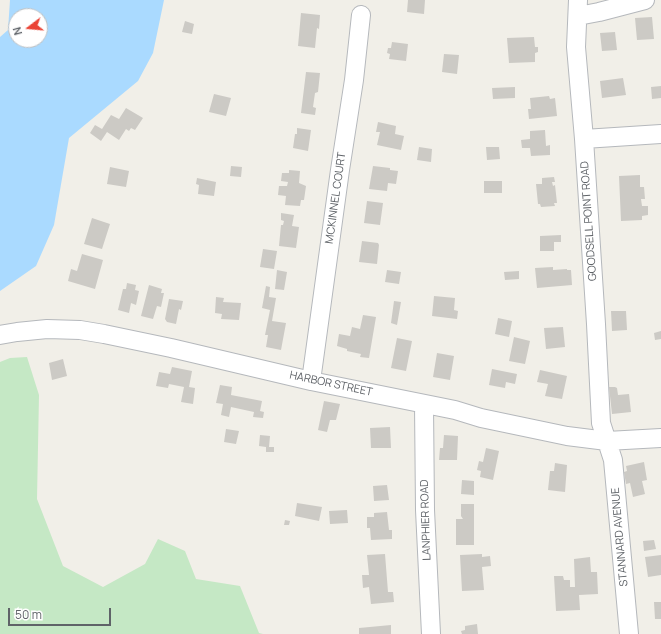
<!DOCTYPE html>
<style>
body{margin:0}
#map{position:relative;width:661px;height:634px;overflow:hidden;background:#f1efe8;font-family:Manrope,sans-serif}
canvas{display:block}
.north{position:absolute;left:8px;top:8px;width:40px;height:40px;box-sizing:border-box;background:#fff;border:1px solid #bfc1c3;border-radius:50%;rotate:254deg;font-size:11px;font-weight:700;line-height:16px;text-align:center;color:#5f6368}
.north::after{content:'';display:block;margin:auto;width:14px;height:18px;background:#ea4335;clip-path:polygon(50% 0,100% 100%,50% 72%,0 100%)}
.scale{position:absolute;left:8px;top:608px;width:103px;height:18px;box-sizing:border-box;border:2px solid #5f6368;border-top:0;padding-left:5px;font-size:12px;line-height:14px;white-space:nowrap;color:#5f6368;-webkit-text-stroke:3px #fff;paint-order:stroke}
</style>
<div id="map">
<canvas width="661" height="634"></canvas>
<div class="north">N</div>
<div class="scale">50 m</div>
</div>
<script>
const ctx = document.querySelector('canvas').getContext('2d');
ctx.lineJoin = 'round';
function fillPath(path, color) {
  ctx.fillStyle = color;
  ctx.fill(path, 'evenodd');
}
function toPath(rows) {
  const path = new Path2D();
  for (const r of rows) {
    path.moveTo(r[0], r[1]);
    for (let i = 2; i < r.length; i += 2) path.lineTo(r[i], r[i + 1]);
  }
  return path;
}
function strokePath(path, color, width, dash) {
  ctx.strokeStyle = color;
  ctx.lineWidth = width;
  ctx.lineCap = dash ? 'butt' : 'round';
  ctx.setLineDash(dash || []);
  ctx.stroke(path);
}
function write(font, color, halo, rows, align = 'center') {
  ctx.font = font + ' Manrope,sans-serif';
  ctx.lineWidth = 3;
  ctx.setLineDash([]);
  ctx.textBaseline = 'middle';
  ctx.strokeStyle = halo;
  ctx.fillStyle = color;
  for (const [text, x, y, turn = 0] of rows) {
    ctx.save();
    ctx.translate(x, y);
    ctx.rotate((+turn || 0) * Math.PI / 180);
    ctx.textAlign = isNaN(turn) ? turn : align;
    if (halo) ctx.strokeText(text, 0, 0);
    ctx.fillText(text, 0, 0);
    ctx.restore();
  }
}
fillPath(toPath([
 [27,357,39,395,37,499,63,566,103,587,145,564,158,539,185,551,196,579,240,586,259,633,263,634,0,634,0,362,10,358]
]), '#c5e8c5');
fillPath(toPath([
 [10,0,164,0,153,53,138,81,69,138,54,225,36,266,0,291,0,37,8,30],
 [16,16,40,16,40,40,16,40]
]), '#aadaff');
fillPath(toPath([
 [408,0,425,0,424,14,407,12],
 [301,13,320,15,319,29,317,28,315,48,298,46],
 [652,17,654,39,637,40,635,18],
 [185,21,194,24,192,34,182,32],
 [615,32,617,50,602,51,600,33],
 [534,37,535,47,538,47,538,52,535,53,535,62,509,63,507,38],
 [392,42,408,44,406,61,389,59,390,54,387,53,388,48,391,48],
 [444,54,459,55,457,74,442,72],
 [306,72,320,73,318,92,315,93,313,107,316,108,315,115,301,113],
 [623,78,626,95,602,98,600,81],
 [661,86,661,98,652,99,651,87],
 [515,87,515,98,493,99,492,88],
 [214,94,231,98,226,116,209,112],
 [549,96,550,99,555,98,557,116,529,119,528,109,531,109,530,98],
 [126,108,143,118,135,130,131,128,129,131,126,129,119,140,107,132,101,141,90,133,95,125,102,129,111,115,119,119],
 [378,122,396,126,395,134,404,136,401,150,377,145,380,132,376,132],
 [297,128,311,130,308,151,293,148,295,134,297,134],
 [545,130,546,146,550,145,550,155,531,156,530,148,522,148,521,140,530,139,530,131],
 [419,147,432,149,431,162,417,160],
 [486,147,499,147,500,159,487,160],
 [231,166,242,167,241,177,230,176],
 [373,166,390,168,390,170,398,171,396,184,388,183,387,191,369,189],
 [110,167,129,171,126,187,107,184],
 [289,170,300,171,299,183,306,186,304,200,301,200,300,206,285,205,286,196,278,195,279,186,287,186,288,182,281,181,282,173,289,173],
 [640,175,640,187,644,187,645,199,641,199,642,206,648,206,648,215,642,216,642,220,621,221,619,176],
 [554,177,555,182,552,182,553,186,555,185,557,203,554,203,555,206,541,207,540,204,538,204,536,184,542,184,542,178],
 [197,178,216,182,214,196,198,194,199,185,196,184],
 [484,181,502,181,502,193,484,193],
 [367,201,383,203,380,225,364,223],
 [281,213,294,215,292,226,299,227,296,248,279,246,281,225,283,225,284,221,281,220],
 [92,218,110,224,102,249,84,244],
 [561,235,561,242,554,242,554,251,540,251,540,236],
 [362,241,378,243,379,245,377,264,359,262],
 [263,249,277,251,274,269,260,267],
 [82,254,103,260,95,289,68,281,71,269,77,271],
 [553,267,553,270,567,269,567,270,571,270,572,285,537,288,535,268],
 [277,270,287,272,284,290,275,289],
 [387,270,401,272,399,284,385,282],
 [519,271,519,279,505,280,504,272],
 [127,283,136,285,135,290,139,291,136,305,131,303,129,313,118,310,123,289,126,289],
 [149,285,162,289,161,293,164,293,161,307,157,306,153,319,141,316],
 [266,286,270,287,269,297,276,298,272,321,286,323,281,350,266,347,268,335,265,335,270,310,262,308],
 [434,296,455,298,454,310,458,311,457,319,432,316],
 [216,297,224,298,223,302,241,303,239,320,221,319,222,314,215,313],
 [169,299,183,301,181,310,179,309,176,324,167,322,165,319],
 [394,301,401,302,397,325,391,323],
 [611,311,626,311,627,330,612,331],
 [363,315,376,317,369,358,360,357,361,354,347,351,347,349,337,346,339,334,350,336,352,327,360,329],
 [498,318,512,321,509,337,495,334],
 [563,327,565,347,546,349,544,328],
 [661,331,661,339,655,340,654,333],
 [514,337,530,341,525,364,509,361],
 [397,338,412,341,406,371,391,368],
 [437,353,454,356,450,380,433,377],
 [63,359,67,376,52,380,49,363],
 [172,367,192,371,189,387,195,388,193,404,181,402,184,387,169,384,168,388,156,386,159,372,170,374],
 [492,369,517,374,515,384,506,382,505,388,489,385],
 [540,370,567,376,562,399,545,396,548,384,537,382],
 [220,385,232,387,231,395,262,401,260,411,264,412,263,418,253,417,254,412,231,407,229,417,221,415,223,404,216,403],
 [609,387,615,387,617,388,618,395,629,394,631,412,612,414],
 [324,401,340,404,336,420,330,420,327,432,318,430],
 [390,427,391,448,371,448,370,428],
 [226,429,239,431,236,444,224,442],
 [260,435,270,436,269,447,274,447,274,452,266,452,266,447,259,446],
 [444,435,458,436,457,460,439,460,440,448,443,448],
 [486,448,499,451,493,480,480,477,481,471,477,470,479,461,483,462],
 [644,462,647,480,642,481,645,494,633,497,630,483,626,484,624,472,627,471,626,466],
 [555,463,567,465,565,492,548,490,550,471,554,471],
 [462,480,474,481,474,495,461,494],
 [387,485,389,500,374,501,373,486],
 [297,503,322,507,319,521,295,516],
 [461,504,474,504,474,545,456,545,456,519,463,519,461,516],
 [347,510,348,523,330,524,329,511],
 [387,512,389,530,392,530,392,539,371,540,370,528,367,528,367,517,374,517,374,513],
 [285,520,290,521,289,525,284,525],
 [654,540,656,549,644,551,643,541],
 [385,554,388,592,393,592,394,602,371,604,369,587,363,588,362,575,369,575,367,555],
 [482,554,482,557,490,556,491,566,482,567,484,590,462,591,460,555],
 [661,555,661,575,648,577,645,557],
 [590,557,591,572,597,572,598,594,579,595,580,610,556,611,554,576,563,576,564,580,570,580,570,587,575,587,574,559],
 [654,602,661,602,661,619,655,619],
 [477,624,478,634,462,634,461,631,465,630,465,626],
 [391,625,391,634,359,634,359,628]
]), '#cccac5');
const minor = toPath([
 [578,0,576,47,584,139,596,324,601,423,613,460,629,634],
 [578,16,599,12,645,0],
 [584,139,661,134],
 [0,335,17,332,47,329,80,330,104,334,171,348,311,381,455,410,481,418,567,436,607,441,661,438],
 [311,381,340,170,354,80,361,15],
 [424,405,425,510,431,634]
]);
strokePath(minor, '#b5b8bc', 20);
strokePath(minor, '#fff', 18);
write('11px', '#5f6368', '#fff', [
 ["MCKINNEL COURT",336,198,-82],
 ["GOODSELL POINT ROAD",589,221,-94],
 ["HARBOR STREET",331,384,12],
 ["LANPHIER ROAD",426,520,-92],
 ["STANNARD AVENUE",620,537,-95]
]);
</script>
